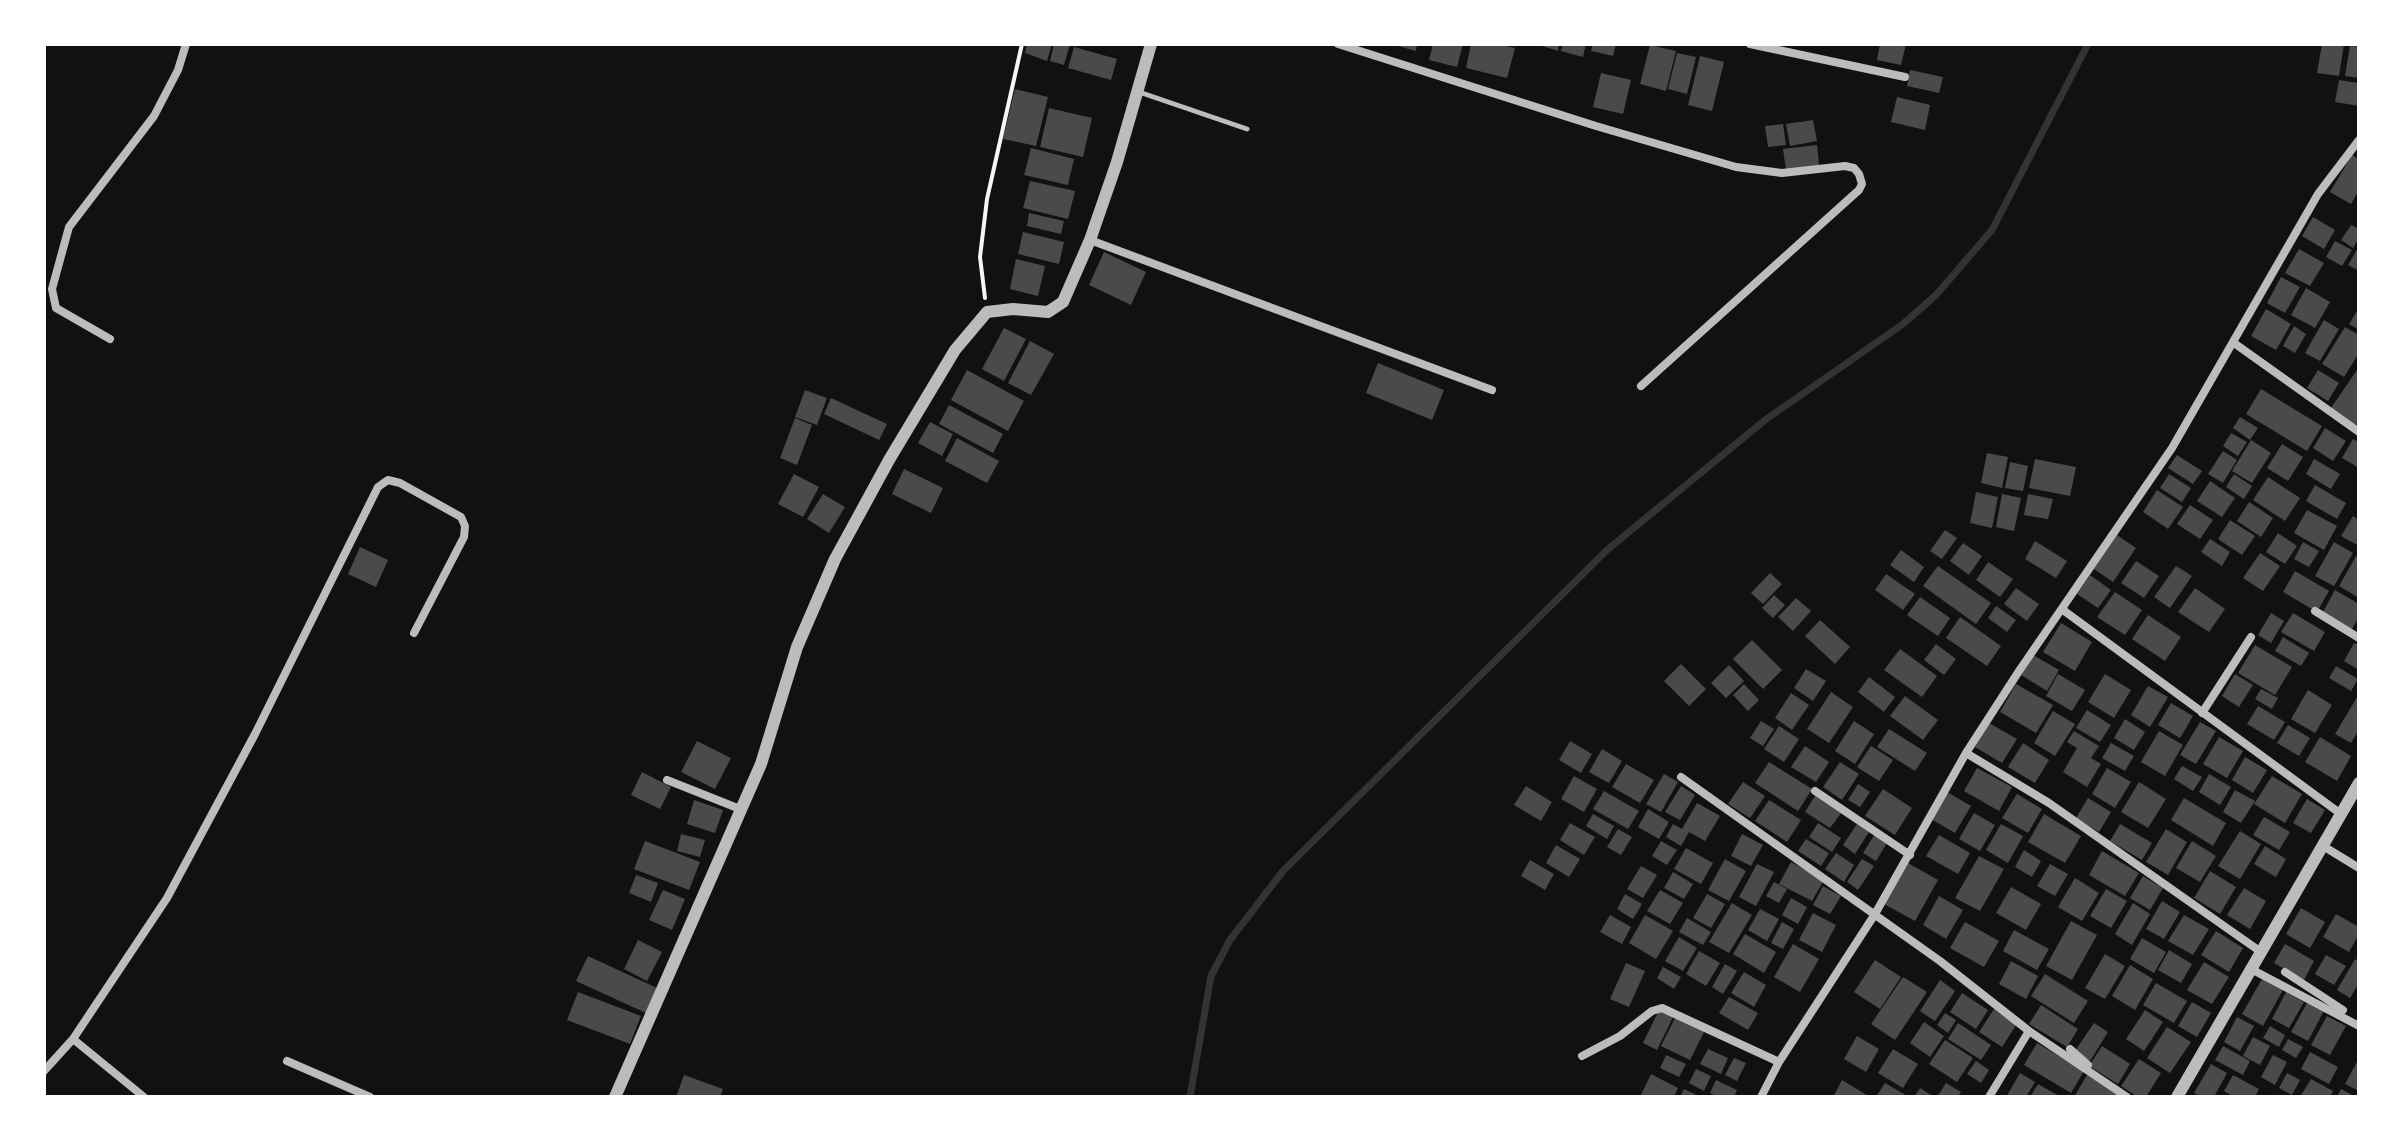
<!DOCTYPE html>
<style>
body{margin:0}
#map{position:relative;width:2403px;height:1141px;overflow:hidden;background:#111;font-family:"Noto Sans",sans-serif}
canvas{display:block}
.frame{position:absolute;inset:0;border:46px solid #fff;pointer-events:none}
</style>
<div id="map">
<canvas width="2403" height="1141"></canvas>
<div class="frame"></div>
</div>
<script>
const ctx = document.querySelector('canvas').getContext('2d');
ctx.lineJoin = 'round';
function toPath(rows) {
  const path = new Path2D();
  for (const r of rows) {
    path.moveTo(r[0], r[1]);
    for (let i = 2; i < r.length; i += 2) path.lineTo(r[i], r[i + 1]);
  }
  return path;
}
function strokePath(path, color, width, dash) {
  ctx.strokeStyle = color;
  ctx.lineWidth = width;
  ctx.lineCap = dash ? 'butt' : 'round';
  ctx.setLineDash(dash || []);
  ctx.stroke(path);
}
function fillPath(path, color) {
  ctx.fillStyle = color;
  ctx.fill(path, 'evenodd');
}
strokePath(toPath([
 [1190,1097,1211,976,1230,940,1283,871,1607,550,1765,420,1903,324,1936,295,1992,230,2088,44]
]), '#333', 7);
fillPath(toPath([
 [1027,44,1052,44,1047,61,1025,53],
 [1054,44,1070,44,1064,65,1050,61],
 [1391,44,1417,44,1416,51],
 [1433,44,1463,44,1457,67,1429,60],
 [1471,44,1497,44,1515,48,1507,78,1466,68],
 [1536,44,1559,44,1558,51],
 [1563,44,1586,44,1583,57,1561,51],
 [1593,44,1616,44,1613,56,1591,51],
 [1880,44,1906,44,1901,65,1877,60],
 [2322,44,2344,44,2339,76,2317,73],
 [1650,45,1676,51,1666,91,1640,84],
 [2350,45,2359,47,2359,78,2345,76],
 [1074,47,1117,59,1111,80,1068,68],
 [1677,53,1696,57,1687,94,1668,89],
 [1700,56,1724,62,1712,111,1688,105],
 [1910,70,1943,77,1939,93,1907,86],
 [1601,73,1631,80,1623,114,1593,107],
 [2339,80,2359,83,2359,106,2335,102],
 [1015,89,1048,97,1036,146,1003,139],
 [1897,97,1930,105,1925,130,1891,122],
 [1049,108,1092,118,1083,157,1040,147],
 [1813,120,1817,141,1790,146,1786,124],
 [1783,124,1786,145,1768,147,1765,126],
 [1817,145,1819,165,1786,170,1783,149],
 [1031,148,1074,159,1068,185,1024,175],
 [2352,155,2359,159,2359,190,2351,204,2330,192],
 [1030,181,1075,191,1068,219,1023,208],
 [1029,213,1064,221,1061,234,1027,226],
 [2313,217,2335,230,2324,249,2302,236],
 [2351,225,2359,229,2359,238,2353,248,2341,240],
 [1023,232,1064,242,1059,264,1018,254],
 [2335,241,2352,250,2342,266,2326,257],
 [2359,246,2359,271,2348,265],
 [2299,249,2324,263,2310,286,2285,273],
 [1104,252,1146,272,1131,305,1089,285],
 [1016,259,1045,266,1038,296,1010,289],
 [2281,277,2300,287,2285,313,2267,303],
 [2306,288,2330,302,2315,328,2291,315],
 [2359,308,2359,330,2349,324],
 [2266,309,2291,324,2276,350,2251,336],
 [2324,320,2339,329,2320,361,2305,353],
 [2294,326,2306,334,2295,353,2283,346],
 [2345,327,2359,335,2359,353,2344,377,2322,364],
 [1004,328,1026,339,1004,381,982,369],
 [1030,341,1054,354,1031,395,1008,383],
 [1378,363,1444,390,1432,420,1366,393],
 [2359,367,2359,420,2354,428,2329,411],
 [967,370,1024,401,1008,431,951,400],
 [2318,370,2339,383,2328,401,2307,388],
 [2261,389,2322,426,2307,451,2246,414],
 [805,390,827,398,817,425,795,417],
 [831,398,887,424,879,440,824,414],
 [949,405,1003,434,993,453,939,424],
 [2240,417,2258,428,2250,440,2233,428],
 [795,418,812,425,797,465,780,458],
 [930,422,953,434,942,456,918,443],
 [2325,428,2346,441,2333,461,2313,448],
 [2231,433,2247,442,2238,456,2223,446],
 [957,438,999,461,987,483,945,461],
 [2353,439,2359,442,2359,468,2342,458],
 [2251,440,2271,453,2252,483,2232,471],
 [2282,444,2303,457,2288,481,2267,468],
 [2223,451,2237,460,2223,483,2208,474],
 [1987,453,2008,457,2002,488,1981,483],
 [2177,455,2202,471,2193,484,2168,468],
 [2035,459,2076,467,2070,496,2029,488],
 [2314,459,2340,474,2331,489,2306,474],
 [2010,462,2028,466,2023,491,2005,488],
 [904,469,943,488,931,513,892,494],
 [794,474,819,487,803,517,778,504],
 [2169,474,2191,488,2182,502,2160,488],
 [2234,474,2252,486,2244,499,2226,487],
 [2268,477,2300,498,2285,521,2253,500],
 [2210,481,2235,498,2222,517,2197,501],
 [2315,485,2346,503,2337,519,2306,501],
 [2157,490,2183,507,2168,529,2143,512],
 [1976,492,1998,497,1992,528,1970,523],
 [823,494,845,507,829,533,807,519],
 [2002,494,2021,498,2014,531,1996,527],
 [2028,494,2053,499,2048,519,2024,515],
 [2249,502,2273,518,2261,537,2237,521],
 [2190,505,2213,520,2200,539,2177,524],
 [2307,510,2337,526,2324,550,2294,533],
 [2353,516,2359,520,2359,546,2341,536],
 [2230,520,2255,536,2242,555,2218,539],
 [1945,530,1957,538,1942,559,1930,551],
 [2278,533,2297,546,2285,564,2266,552],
 [2117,535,2136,548,2113,582,2094,569],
 [2210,539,2230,552,2222,566,2201,552],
 [2035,541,2067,561,2056,578,2025,559],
 [2303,542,2319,551,2309,567,2294,559],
 [2334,542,2353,553,2334,586,2315,576],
 [1963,543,1982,556,1969,575,1950,561],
 [360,547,388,560,376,587,348,574],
 [1901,550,1924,567,1914,582,1890,565],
 [2260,553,2280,566,2263,591,2243,578],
 [2356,556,2359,558,2359,598,2339,586],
 [2136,561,2159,576,2144,598,2121,583],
 [1988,562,2013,579,2000,597,1976,580],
 [1938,566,1991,603,1976,624,1923,586],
 [2176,566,2192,576,2170,608,2154,597],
 [2295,571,2329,591,2317,612,2283,592],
 [1770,573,1782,584,1763,604,1751,593],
 [1886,574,1915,594,1903,610,1875,590],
 [2090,575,2111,590,2098,608,2077,594],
 [2016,588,2039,604,2027,621,2004,604],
 [2195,588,2225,609,2209,632,2178,612],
 [2335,590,2359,604,2359,617,2352,629,2323,612],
 [2115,592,2142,610,2125,635,2097,617],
 [1774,595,1785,605,1773,618,1762,608],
 [1920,597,1950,618,1938,636,1907,615],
 [1796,598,1811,611,1793,631,1778,617],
 [1996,606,2016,620,2007,632,1988,618],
 [2271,613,2284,621,2271,643,2258,635],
 [2293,613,2325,632,2314,651,2281,632],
 [2148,615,2181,637,2165,661,2132,639],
 [1960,617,2001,646,1987,666,1946,638],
 [1820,620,1850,647,1835,664,1805,636],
 [2061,623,2092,642,2075,671,2043,652],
 [2283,637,2309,653,2301,666,2275,651],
 [1752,640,1782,670,1763,689,1733,659],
 [2354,643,2359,645,2359,670,2344,661],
 [1936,644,1956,659,1944,675,1924,660],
 [2255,645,2292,667,2275,695,2238,673],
 [1900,649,1937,676,1922,697,1884,670],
 [2033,655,2059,670,2047,691,2021,675],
 [1681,664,1706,689,1689,706,1664,681],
 [1729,665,1744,681,1726,698,1711,683],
 [2336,666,2358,679,2351,691,2329,678],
 [1806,669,1826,681,1813,701,1794,688],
 [2058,674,2085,690,2072,711,2046,696],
 [2105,674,2131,690,2114,718,2088,702],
 [2235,674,2253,685,2239,707,2222,696],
 [1869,677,1895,697,1884,712,1858,692],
 [1744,684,1759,700,1748,711,1733,695],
 [2016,684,2053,705,2036,733,2000,712],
 [2148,686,2168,697,2150,727,2131,715],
 [2261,689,2278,698,2272,709,2255,699],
 [2308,690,2332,705,2315,733,2291,719],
 [1831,692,1853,707,1829,743,1807,729],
 [1791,693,1809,705,1792,730,1775,718],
 [2359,694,2359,730,2351,743,2335,734],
 [1905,696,1938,720,1923,740,1890,716],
 [2171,703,2193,716,2180,738,2158,725],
 [2258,706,2285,722,2274,740,2247,724],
 [2087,710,2111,725,2100,742,2076,728],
 [2053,711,2075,724,2055,756,2034,743],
 [2125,719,2145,732,2134,750,2114,738],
 [1761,721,1774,729,1763,746,1750,738],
 [1854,721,1874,734,1855,764,1835,751],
 [2200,722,2216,731,2196,764,2180,755],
 [1989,723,2017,739,2002,763,1975,747],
 [2288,725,2310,738,2299,756,2277,743],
 [1779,726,1799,739,1784,762,1764,749],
 [1889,729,1927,753,1915,771,1877,747],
 [2074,731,2099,746,2091,758,2101,764,2087,787,2063,772,2077,748,2067,742],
 [2159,731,2183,745,2165,776,2141,762],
 [2219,737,2243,751,2227,778,2203,764],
 [2320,737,2351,756,2337,781,2305,762],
 [697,741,731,758,715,789,681,772],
 [1570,741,1592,754,1581,773,1559,760],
 [2023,743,2049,760,2035,783,2008,767],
 [2111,743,2134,756,2125,771,2102,758],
 [1805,746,1829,762,1816,782,1791,767],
 [1871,746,1893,760,1879,781,1857,767],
 [1602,749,1622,761,1609,783,1589,772],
 [2245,757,2267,770,2253,793,2232,780],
 [1769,762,1812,789,1798,811,1755,783],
 [1840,762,1859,774,1842,800,1823,787],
 [1626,764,1654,780,1640,803,1612,787],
 [2182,766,2202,777,2193,791,2174,779],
 [1977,768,2012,787,1999,811,1964,791],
 [2107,768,2131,782,2115,808,2092,794],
 [642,772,671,787,660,809,631,795],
 [1664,774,1678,782,1661,812,1646,804],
 [2209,774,2231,787,2220,805,2199,792],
 [1574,776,1597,789,1584,812,1561,799],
 [2272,776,2302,794,2285,823,2254,804],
 [1743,782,1765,796,1750,818,1728,804],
 [2139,782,2166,799,2148,828,2121,812],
 [1858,784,1870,792,1860,807,1848,800],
 [1526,786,1552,802,1541,821,1514,805],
 [1681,786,1695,795,1680,820,1665,812],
 [1883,789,1912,808,1895,835,1865,816],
 [2235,790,2255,801,2241,823,2223,812],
 [1604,791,1639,811,1628,829,1593,809],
 [1947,792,1971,806,1955,833,1931,819],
 [2017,794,2042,809,2028,833,2002,818],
 [1815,796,1841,813,1830,828,1805,812],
 [2088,798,2111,812,2099,832,2076,818],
 [2184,798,2226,823,2213,846,2171,820],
 [2307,799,2325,810,2311,833,2293,823],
 [694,800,723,810,715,833,687,824],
 [1769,800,1801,820,1787,842,1755,821],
 [1697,803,1720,816,1705,841,1689,832,1681,846,1666,837,1673,824,1682,829],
 [1648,809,1669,822,1659,839,1638,827],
 [1974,813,1995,825,1980,851,1959,839],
 [1593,814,1614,826,1607,839,1586,826],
 [2044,814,2081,836,2065,863,2028,842],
 [2264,817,2290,832,2279,850,2253,835],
 [1570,823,1595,837,1584,855,1560,840],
 [1818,823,1841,838,1832,852,1809,837],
 [1857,824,1869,832,1855,854,1843,845],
 [2001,824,2023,836,2008,863,1986,850],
 [2120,824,2152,843,2142,860,2110,841],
 [1618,829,1632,837,1621,855,1607,847],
 [2166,829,2187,842,2168,875,2146,862],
 [2240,831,2261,844,2240,879,2218,866],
 [681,834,705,840,700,857,677,851],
 [1742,834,1763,845,1751,866,1731,856],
 [1875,834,1887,843,1876,861,1863,853],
 [1939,835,1970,853,1958,874,1926,856],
 [1806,839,1829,853,1821,866,1798,851],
 [645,841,700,862,689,890,634,869],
 [1661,841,1677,850,1667,865,1652,856],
 [2192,841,2216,856,2200,882,2176,868],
 [1556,845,1580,859,1569,877,1546,863],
 [2265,846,2286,859,2276,877,2254,864],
 [1686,848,1713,863,1701,884,1674,869],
 [2024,850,2041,861,2032,877,2015,867],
 [2102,851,2139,873,2125,896,2089,875],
 [1836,853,1854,865,1844,882,1825,869],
 [1979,856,2004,869,1980,911,1955,898],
 [1725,859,1746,871,1729,901,1708,890],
 [1862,859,1874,866,1858,890,1847,882],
 [1530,860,1554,874,1545,890,1521,876],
 [1791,862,1824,880,1812,901,1779,884],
 [1908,863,1938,880,1915,921,1884,904],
 [1757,864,1774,872,1756,906,1739,897],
 [2050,864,2068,874,2055,896,2037,886],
 [1641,866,1657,875,1643,898,1627,889],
 [2210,871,2236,887,2220,914,2194,898],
 [1673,872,1693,884,1684,899,1664,888],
 [636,875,658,883,651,902,629,893],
 [2143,876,2163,888,2150,910,2130,898],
 [2075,878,2099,893,2082,921,2058,907],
 [1774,882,1787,889,1779,903,1766,896],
 [1823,886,1841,896,1830,914,1813,905],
 [2011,887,2041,904,2026,930,1996,913],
 [2244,888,2266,901,2250,929,2227,915],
 [2106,889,2127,901,2111,928,2090,916],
 [663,890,685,899,672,930,649,920],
 [1660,890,1683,903,1670,924,1647,911],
 [1625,894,1642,904,1633,919,1617,909],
 [1707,894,1725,904,1711,928,1693,918],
 [1939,896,1963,910,1946,939,1923,925],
 [1791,898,1807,907,1798,924,1782,915],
 [2162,901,2180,912,2164,939,2146,929],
 [1732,903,1752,915,1729,953,1709,942],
 [2133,903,2150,914,2132,945,2115,934],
 [2301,908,2325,922,2310,948,2286,934],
 [1760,909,1779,919,1767,941,1748,930],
 [1813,913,1836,925,1822,952,1799,940],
 [2336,914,2359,927,2359,934,2349,952,2323,937],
 [1610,915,1631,927,1622,944,1600,932],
 [1645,915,1673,931,1656,959,1629,943],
 [2184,915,2209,929,2193,955,2168,941],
 [1687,918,1711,932,1703,945,1679,932],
 [2071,921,2097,935,2072,980,2046,966],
 [1782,922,1794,929,1783,949,1771,943],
 [1965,922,1999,941,1984,967,1950,948],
 [2014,930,2049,949,2037,970,2003,951],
 [2216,931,2243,948,2229,972,2201,955],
 [1745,934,1776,952,1764,973,1733,954],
 [1679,937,1697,948,1683,971,1665,961],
 [2142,938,2166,952,2154,973,2130,959],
 [638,940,662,952,647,981,624,969],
 [1793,944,1819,959,1800,992,1774,977],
 [2285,944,2314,961,2304,980,2274,963],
 [2169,950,2192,964,2181,983,2158,970],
 [1699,951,1720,963,1706,986,1686,974],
 [2105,954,2125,966,2105,999,2085,988],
 [2326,955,2346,966,2334,985,2315,974],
 [588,956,657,988,646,1013,576,981],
 [2355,959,2359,962,2359,983,2350,998,2337,990],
 [1875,960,1901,977,1880,1009,1854,992],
 [2011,961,2038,976,2026,999,1999,984],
 [2204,962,2229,977,2212,1004,2187,990],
 [1626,963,1645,971,1629,1007,1610,999],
 [1725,964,1737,971,1723,994,1712,987],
 [2130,965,2153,979,2135,1010,2112,996],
 [1663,967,1681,977,1674,989,1657,978],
 [1744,972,1766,985,1754,1007,1731,993],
 [2045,974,2088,1001,2074,1023,2031,996],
 [1903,977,1927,992,1895,1040,1871,1024],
 [2262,979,2283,990,2263,1026,2242,1014],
 [1940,980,1955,991,1935,1021,1920,1011],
 [2156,983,2187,1001,2174,1023,2143,1005],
 [578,992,641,1016,630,1044,567,1020],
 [2286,992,2304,1002,2289,1028,2272,1019],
 [1962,993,1988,1010,1976,1029,1950,1012],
 [1729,997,1758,1013,1748,1030,1719,1013],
 [2308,1001,2325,1009,2308,1041,2291,1032],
 [2192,1002,2211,1013,2197,1037,2178,1026],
 [2041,1005,2078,1029,2067,1047,2029,1024],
 [1994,1009,2017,1024,2002,1047,1979,1032],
 [1659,1010,1673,1017,1657,1050,1643,1043],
 [2145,1010,2163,1022,2144,1051,2126,1039],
 [1945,1013,1956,1020,1948,1033,1937,1025],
 [1676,1016,1705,1030,1690,1060,1661,1046],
 [2327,1016,2346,1026,2330,1055,2311,1045],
 [2237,1017,2254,1026,2240,1051,2224,1042],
 [1924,1022,1944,1036,1930,1057,1910,1043],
 [1958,1023,1991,1045,1981,1060,1948,1039],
 [2094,1023,2108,1032,2090,1061,2075,1051],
 [2270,1026,2285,1035,2279,1047,2263,1038],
 [2167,1027,2191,1042,2170,1073,2147,1058],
 [1857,1036,1879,1049,1866,1072,1844,1059],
 [2253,1037,2270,1046,2260,1065,2243,1056],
 [2288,1039,2303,1047,2296,1058,2282,1050],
 [1945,1040,1973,1058,1957,1082,1929,1064],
 [2037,1043,2084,1071,2071,1093,2024,1065],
 [2102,1046,2130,1064,2118,1084,2089,1066],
 [2223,1046,2250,1061,2243,1075,2215,1060],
 [1708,1049,1728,1058,1721,1074,1700,1064],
 [1893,1049,1918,1064,1903,1088,1878,1073],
 [2310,1052,2338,1067,2329,1084,2301,1069],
 [1666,1055,1686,1064,1679,1077,1660,1068],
 [2273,1055,2287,1062,2275,1085,2261,1077],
 [1734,1058,1746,1063,1737,1081,1725,1075],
 [2359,1058,2359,1091,2345,1084],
 [2139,1059,2161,1073,2146,1097,2138,1097,2121,1086],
 [1976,1061,1989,1070,1981,1083,1967,1074],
 [2211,1064,2227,1073,2214,1097,2201,1097,2194,1093],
 [1696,1069,1711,1076,1704,1091,1689,1083],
 [2020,1073,2035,1082,2026,1097,2006,1097],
 [2287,1073,2300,1080,2292,1095,2279,1088],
 [1651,1074,1678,1088,1674,1097,1640,1097],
 [684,1075,723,1089,720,1097,676,1097],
 [2087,1075,2124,1097,2074,1097],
 [2233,1075,2259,1089,2255,1097,2234,1097,2224,1091],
 [2311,1079,2333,1091,2330,1097,2300,1097],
 [1716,1080,1737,1090,1734,1097,1718,1097,1710,1093],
 [1842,1080,1870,1097,1833,1097],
 [1885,1083,1909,1097,1876,1097],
 [1946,1083,1961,1092,1958,1097,1937,1097],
 [2038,1084,2061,1097,2030,1097],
 [1920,1088,1934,1097,1914,1097],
 [1684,1089,1701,1097,1680,1097],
 [2341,1089,2356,1097,2337,1097]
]), '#4a4a4a');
strokePath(toPath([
 [985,298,980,257,987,199,1022,44]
]), '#f5f5f5', 4);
strokePath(toPath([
 [1139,92,1247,129]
]), '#bcbcbc', 5);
strokePath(toPath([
 [1338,44,1596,126,1736,167,1782,173,1845,166,1854,168,1859,174,1862,184,1859,190,1641,386],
 [1750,44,1905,77],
 [1090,240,1492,390],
 [110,339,56,308,52,289,69,227,154,116,178,70,186,44],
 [2234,343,2359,432],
 [2063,610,2341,814],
 [2315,611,2359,638],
 [2202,713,2251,637],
 [1966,753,2049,803,2261,952],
 [1681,777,1940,961,2029,1031,2127,1097],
 [667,780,740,809],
 [1815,791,1910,855],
 [2323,846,2359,868],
 [2251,969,2359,1026],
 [2285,972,2343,1010],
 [2070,1049,2088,1065],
 [1582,1056,1620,1036,1652,1011,1662,1008,1779,1062],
 [287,1061,370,1097],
 [44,1071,73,1039],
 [144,1097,73,1039,167,898,255,734,378,487,388,480,400,483,461,517,465,526,464,537,414,633],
 [1761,1097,1779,1062,1875,914,1966,753,2019,671,2172,448,2318,194,2359,140],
 [1989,1097,2029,1031]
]), '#bcbcbc', 8);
strokePath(toPath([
 [615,1097,761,764,797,647,835,559,889,460,955,350,987,312,1013,309,1048,312,1063,302,1090,240,1117,162,1151,44],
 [2177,1097,2359,783]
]), '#bcbcbc', 12);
</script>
